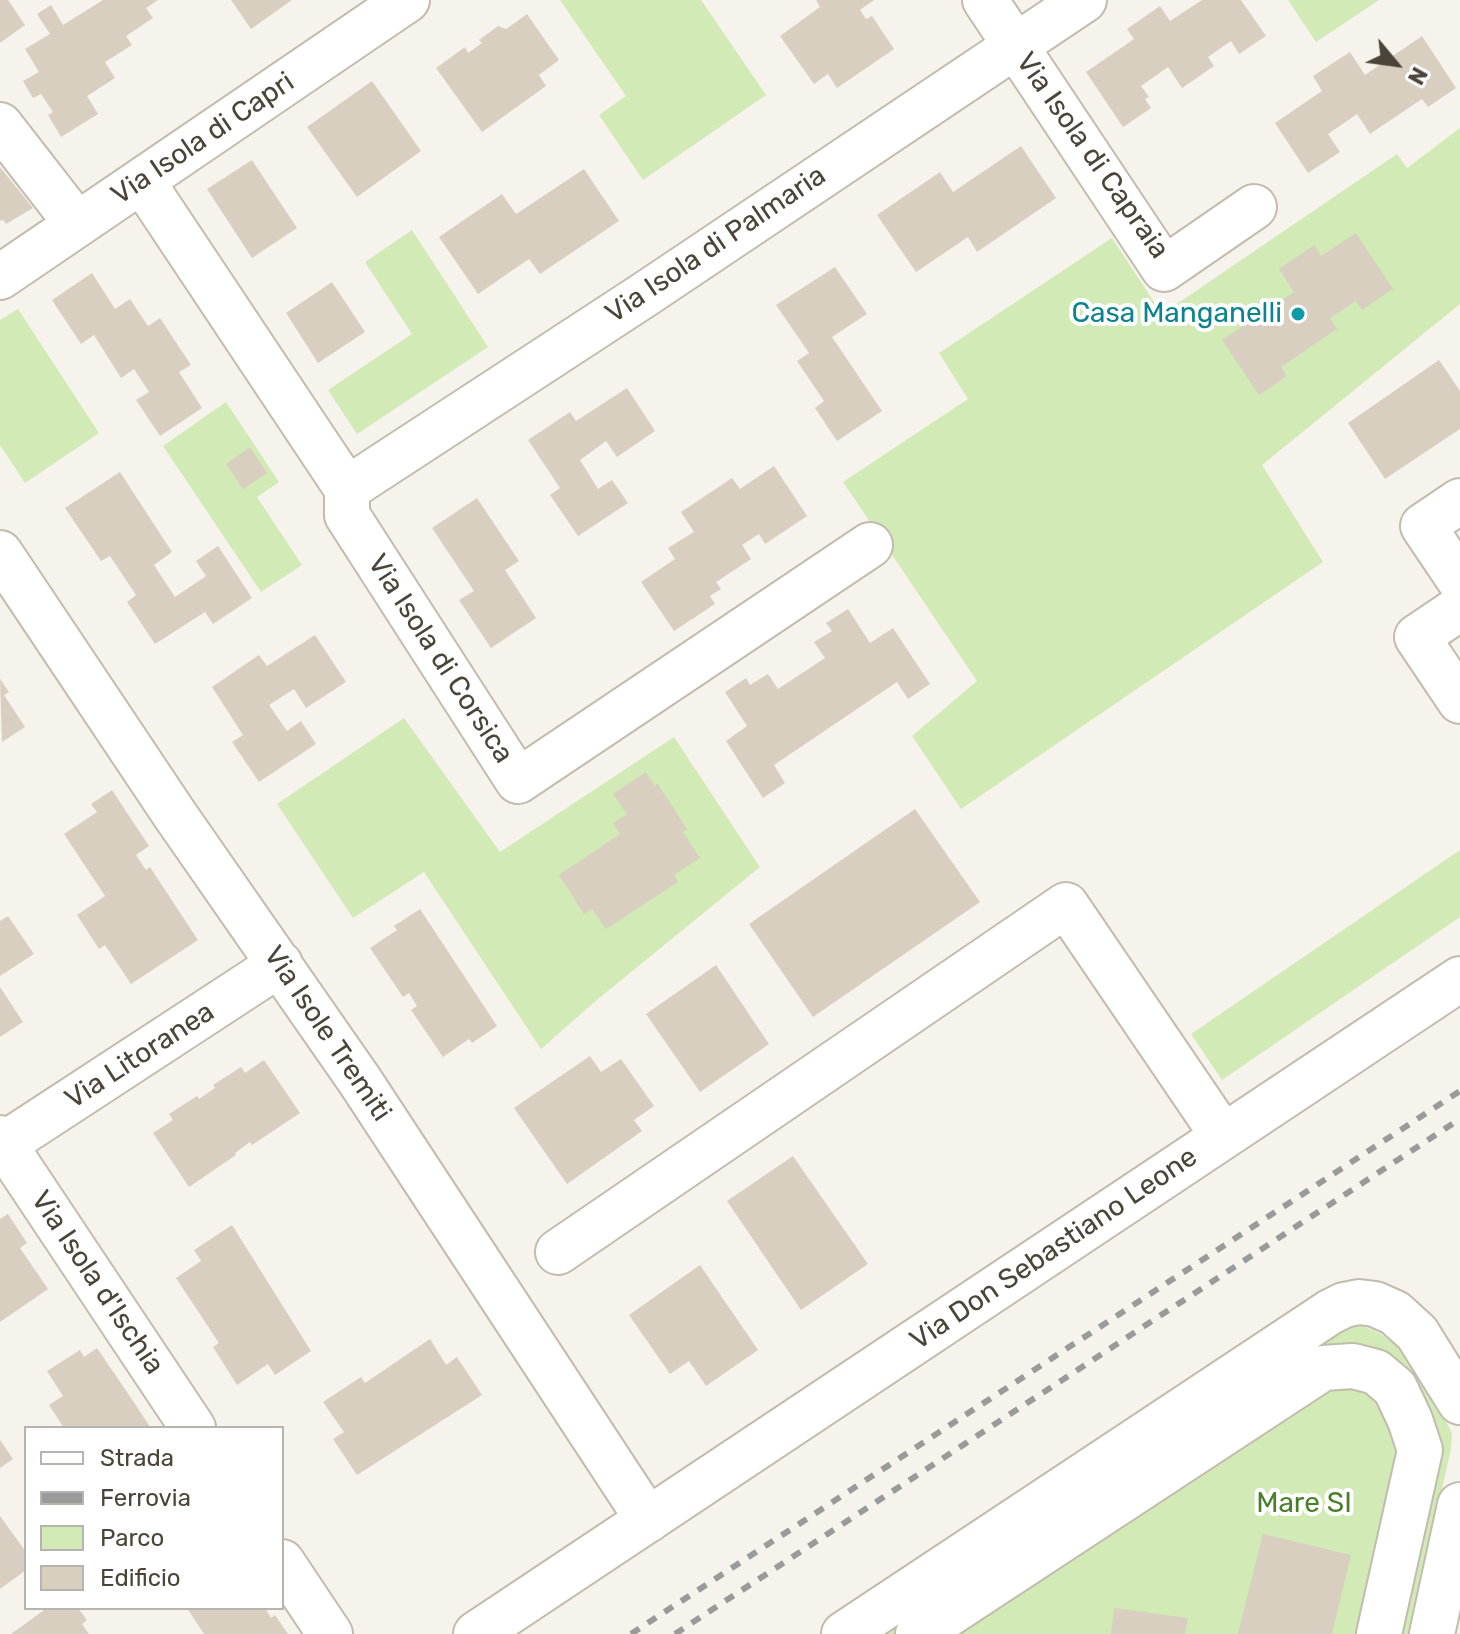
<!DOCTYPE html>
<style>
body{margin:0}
#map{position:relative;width:1460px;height:1634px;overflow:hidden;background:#f6f3ec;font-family:Rubik,sans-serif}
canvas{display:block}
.legend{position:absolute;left:24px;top:1426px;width:260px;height:184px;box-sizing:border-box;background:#fff;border:2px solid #b7b4b0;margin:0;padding:10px 14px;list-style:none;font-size:24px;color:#4b4439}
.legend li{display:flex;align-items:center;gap:16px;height:40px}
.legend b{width:40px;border:2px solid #b7b4b0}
.north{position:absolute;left:1356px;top:24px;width:80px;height:80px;-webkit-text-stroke:6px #fff;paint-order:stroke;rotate:119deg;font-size:22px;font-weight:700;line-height:32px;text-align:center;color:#4b4439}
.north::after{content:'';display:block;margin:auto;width:28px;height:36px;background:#4b4439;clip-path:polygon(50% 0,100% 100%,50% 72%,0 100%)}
</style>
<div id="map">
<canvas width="1460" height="1634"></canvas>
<ul class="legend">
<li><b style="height:10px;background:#fff"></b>Strada</li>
<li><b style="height:10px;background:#9a9a9a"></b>Ferrovia</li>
<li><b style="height:22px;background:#d2eab5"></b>Parco</li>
<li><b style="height:22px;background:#d8cfc1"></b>Edificio</li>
</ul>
<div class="north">N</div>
</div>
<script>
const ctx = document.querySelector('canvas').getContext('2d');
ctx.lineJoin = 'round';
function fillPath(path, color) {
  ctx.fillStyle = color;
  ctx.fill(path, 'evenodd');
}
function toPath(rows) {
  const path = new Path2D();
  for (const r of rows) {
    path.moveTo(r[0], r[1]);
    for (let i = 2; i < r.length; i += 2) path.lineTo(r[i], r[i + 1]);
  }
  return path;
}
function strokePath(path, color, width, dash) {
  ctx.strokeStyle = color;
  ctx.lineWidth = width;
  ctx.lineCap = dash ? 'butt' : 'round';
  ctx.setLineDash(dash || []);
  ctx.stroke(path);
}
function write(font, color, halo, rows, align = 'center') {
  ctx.font = font + ' Rubik,sans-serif';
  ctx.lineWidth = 8;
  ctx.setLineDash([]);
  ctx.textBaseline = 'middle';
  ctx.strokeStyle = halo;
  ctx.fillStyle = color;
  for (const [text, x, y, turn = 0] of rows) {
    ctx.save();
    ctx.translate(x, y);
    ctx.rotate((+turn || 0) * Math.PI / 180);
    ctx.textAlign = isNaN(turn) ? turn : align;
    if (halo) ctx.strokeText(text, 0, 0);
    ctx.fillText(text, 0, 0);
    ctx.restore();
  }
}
fillPath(toPath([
 [560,0,701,0,766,95,643,180,599,115,626,96],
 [1288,0,1379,0,1316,42],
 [1460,128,1460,304,1262,465,1323,562,961,809,912,736,977,681,843,482,968,399,939,353,1112,238,1162,314,1397,154,1407,168],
 [412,230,488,347,357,434,328,390,412,334,365,262],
 [18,309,99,433,25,483,0,445,0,320],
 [226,402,279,482,257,497,302,565,261,592,163,446],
 [404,718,500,852,674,737,760,867,598,999,541,1049,424,872,353,918,277,804],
 [1460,850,1460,917,1222,1080,1191,1034],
 [1361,1325,1381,1334,1404,1350,1417,1366,1452,1433,1451,1449,1409,1634,866,1634,1331,1329]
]), '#d2eab5');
fillPath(toPath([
 [0,0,8,0,25,25,0,43],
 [103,0,158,0,146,8,153,18,126,36,132,45,105,62,115,78,87,96,98,114,61,137,48,115,53,112,41,94,33,98,23,81,39,72,25,49,50,34,37,14,51,5,63,25],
 [231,0,292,0,251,29],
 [816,0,874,0,860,10,866,19,872,16,894,49,837,88,828,74,814,84,780,36,820,7],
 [1202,0,1241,0,1266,36,1239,54,1231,41,1208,57,1214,66,1182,88,1168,67,1141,86,1149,97,1145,99,1151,108,1123,127,1086,72,1134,39,1127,29,1160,6,1170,21],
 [527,14,559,60,539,75,546,86,482,132,436,68,465,47,468,53,482,43,479,40,498,26,506,29],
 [1422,36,1456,88,1428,107,1422,99,1370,134,1357,114,1328,134,1340,152,1308,173,1275,123,1322,91,1313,76,1350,52,1365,75],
 [372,81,421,151,357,197,307,127],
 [1021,146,1056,198,977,252,968,237,916,272,877,215,940,172,953,192],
 [252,160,297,228,252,258,207,189],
 [0,167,33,208,6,224,3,220,0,221],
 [584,169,619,221,540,274,529,259,478,294,439,237,502,194,516,214],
 [1356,233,1393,289,1362,310,1356,301,1330,318,1337,329,1281,367,1287,376,1259,395,1222,340,1294,292,1279,269,1314,245,1321,256],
 [835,267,867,314,832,337,882,411,837,441,815,408,824,401,797,361,809,353,776,305],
 [92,273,115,309,130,299,148,326,160,318,191,365,179,372,202,408,160,436,136,400,149,392,134,369,121,378,94,335,81,344,52,300],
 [332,282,365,332,318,363,286,313],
 [1439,360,1460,391,1460,429,1385,479,1348,423],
 [627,388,655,431,617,457,606,441,580,460,598,489,612,480,628,503,578,536,550,495,560,488,528,440,570,412,576,421],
 [250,447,267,473,243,489,226,464],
 [774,466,807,516,765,544,759,534,742,545,751,559,716,582,721,589,710,596,715,604,674,631,641,582,675,559,668,548,694,532,681,512,732,478,740,489],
 [120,472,172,552,154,565,175,597,206,576,196,561,218,546,252,598,213,624,205,612,155,644,127,602,136,595,110,556,101,561,65,508],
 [477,498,519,561,505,570,536,618,491,648,459,600,474,591,432,528],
 [848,609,870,643,893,628,930,684,908,699,897,682,774,765,785,783,763,798,726,741,747,726,725,692,746,678,750,685,768,674,778,689,825,658,814,642,832,631,826,623],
 [315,635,346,682,306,708,294,689,269,705,287,731,301,721,316,744,259,782,232,742,243,735,212,687,259,655,267,666],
 [0,679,9,692,4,695,25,727,2,742],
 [646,772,655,786,657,783,687,829,683,832,700,858,674,875,678,882,606,929,592,909,584,914,559,875,620,834,613,823,627,814,613,794],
 [112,790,149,846,136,855,146,870,150,867,198,940,131,984,105,945,99,949,77,915,105,896,64,834,97,812,91,804],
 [915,809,980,902,813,1017,749,924],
 [420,909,497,1026,472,1043,469,1039,443,1057,411,1010,417,1006,409,993,403,997,370,948,397,930,394,926],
 [8,916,34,954,0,976,0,921],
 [716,965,769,1044,700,1092,646,1014],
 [0,987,23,1022,0,1037],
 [590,1056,601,1072,621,1059,654,1106,634,1120,642,1131,567,1184,514,1108],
 [264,1060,300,1113,252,1145,250,1142,235,1153,236,1155,189,1187,153,1133,173,1120,169,1114,197,1096,199,1099,215,1088,213,1085,241,1067,245,1073],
 [793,1156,868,1264,801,1310,727,1201],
 [8,1214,27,1243,20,1248,48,1289,0,1322,0,1219],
 [232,1225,311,1351,275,1375,268,1364,237,1385,213,1347,219,1343,176,1278,201,1261,194,1250],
 [700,1265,758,1350,706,1386,689,1361,670,1374,629,1315],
 [430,1339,446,1365,457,1357,482,1395,357,1475,333,1439,344,1432,323,1402,361,1377,365,1383],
 [97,1348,131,1398,151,1428,64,1428,49,1405,63,1396,47,1371,80,1350,84,1357],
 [0,1440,13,1459,0,1468],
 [0,1516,26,1552,26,1570,0,1589],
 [1263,1534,1351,1555,1332,1634,1238,1634],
 [47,1608,78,1608,87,1620,82,1624,89,1634,11,1634],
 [187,1608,265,1608,271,1618,275,1615,288,1634,204,1634],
 [1114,1608,1188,1618,1185,1634,1111,1634]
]), '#d8cfc1');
const minor = toPath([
 [985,0,1164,269,1254,207],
 [0,125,77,224],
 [142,181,347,489,347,515,518,781,870,545],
 [0,277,407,0],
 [347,489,644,295,1084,0],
 [1460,501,1423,526,1460,581],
 [0,553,175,815,360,1081,648,1520],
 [1460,608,1417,637,1460,701],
 [0,1138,193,1428],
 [0,1147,280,964],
 [558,1252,1066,905,1223,1136],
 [282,1562,330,1634],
 [476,1634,1460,979],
 [844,1634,1330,1312,1344,1305,1359,1302,1375,1304,1395,1313,1417,1333,1460,1402],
 [918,1634,1323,1368,1353,1366,1376,1372,1395,1388,1410,1420,1420,1450,1379,1634],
 [1432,1634,1460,1505]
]);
strokePath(minor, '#c2bbae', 48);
strokePath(minor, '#fff', 44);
strokePath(toPath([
 [631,1634,1460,1091],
 [675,1634,1460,1119]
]), '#9a9a9a', 6, [10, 10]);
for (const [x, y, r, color] of [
 [1298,314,8,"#0f9aa8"]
]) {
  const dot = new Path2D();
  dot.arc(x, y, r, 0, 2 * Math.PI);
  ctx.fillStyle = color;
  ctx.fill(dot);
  strokePath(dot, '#fff', 3);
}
write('28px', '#4b4439', '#fff', [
 ["Via Isola di Capri",203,139,-34],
 ["Via Isola di Capraia",1092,156,55],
 ["Via Isola di Palmaria",716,245,-34],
 ["Via Isola di Corsica",440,659,57],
 ["Via Isole Tremiti",327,1034,56],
 ["Via Litoranea",140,1056,-33],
 ["Via Don Sebastiano Leone",1054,1249,-34],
 ["Via Isola d'Ischia",97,1283,56]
]);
write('28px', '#0d838f', '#fff', [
 ["Casa Manganelli",1282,314]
], 'right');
write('28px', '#4a7f2a', '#fff', [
 ["Mare SI",1304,1504]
]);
</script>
